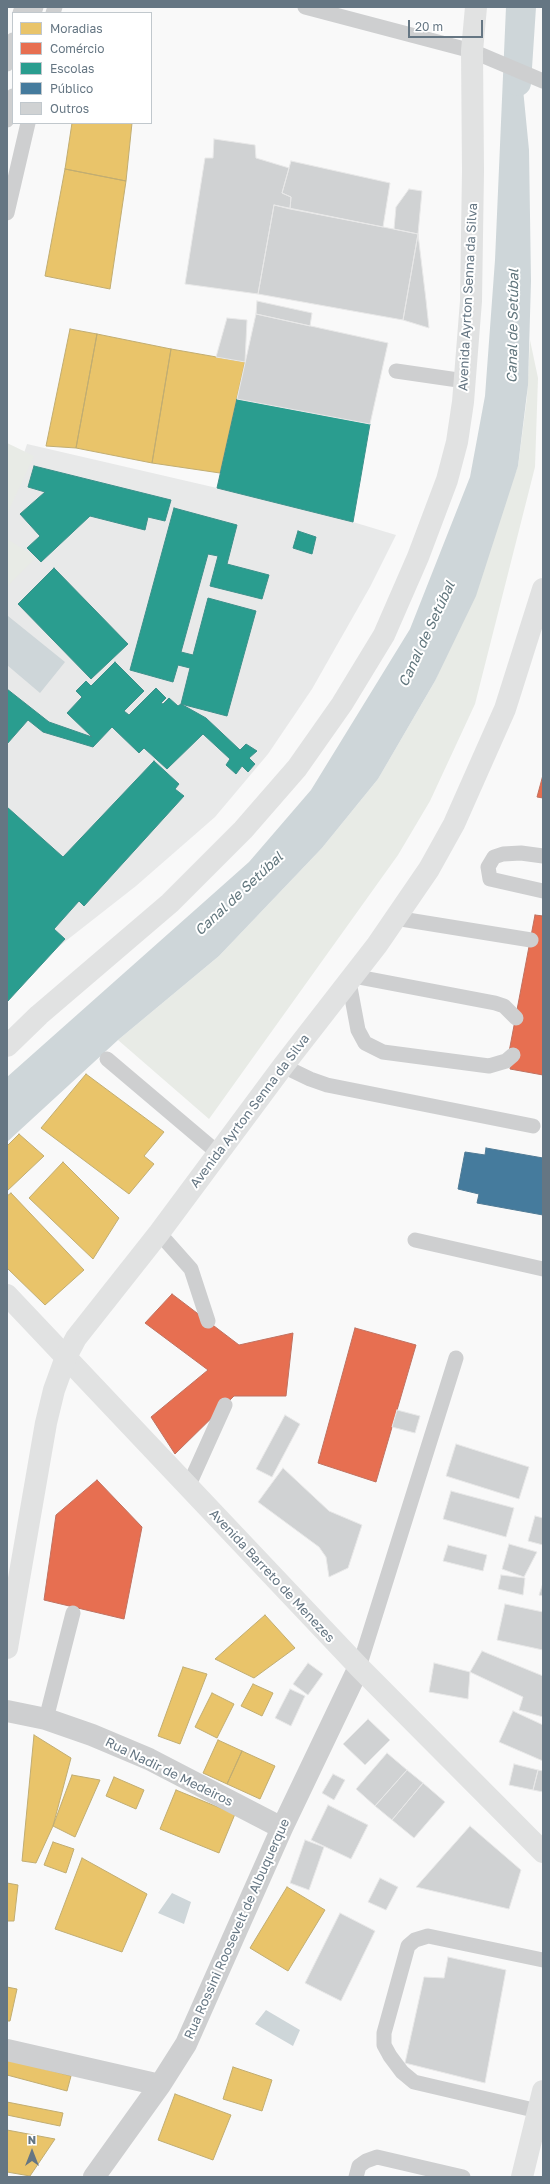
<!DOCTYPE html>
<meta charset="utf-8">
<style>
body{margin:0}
#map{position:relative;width:550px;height:2184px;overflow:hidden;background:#f9f9f9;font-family:"Golos Text",sans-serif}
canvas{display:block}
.frame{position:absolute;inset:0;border:8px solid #657683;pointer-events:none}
.legend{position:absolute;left:12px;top:12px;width:140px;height:112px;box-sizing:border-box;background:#fff;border:1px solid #c1c8cd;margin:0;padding:5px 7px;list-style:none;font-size:12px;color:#657683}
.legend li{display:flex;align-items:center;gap:8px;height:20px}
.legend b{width:20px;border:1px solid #c1c8cd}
.north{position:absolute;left:12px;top:2132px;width:40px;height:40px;-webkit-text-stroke:3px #fff;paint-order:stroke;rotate:0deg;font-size:11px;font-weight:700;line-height:16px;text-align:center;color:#657683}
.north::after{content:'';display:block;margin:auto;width:14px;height:18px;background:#657683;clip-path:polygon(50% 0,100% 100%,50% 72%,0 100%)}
.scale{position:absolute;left:408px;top:20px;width:75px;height:18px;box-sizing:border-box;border:2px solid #657683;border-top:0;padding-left:5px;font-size:12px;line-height:14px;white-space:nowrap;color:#657683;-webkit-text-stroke:3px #fff;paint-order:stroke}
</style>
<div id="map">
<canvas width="550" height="2184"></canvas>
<div class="frame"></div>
<ul class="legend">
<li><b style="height:11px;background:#e9c46a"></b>Moradias</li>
<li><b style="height:11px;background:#e76f51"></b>Comércio</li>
<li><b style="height:11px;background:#2a9d8f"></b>Escolas</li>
<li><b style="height:11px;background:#457b9d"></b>Público</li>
<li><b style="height:11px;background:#d0d2d3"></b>Outros</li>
</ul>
<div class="north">N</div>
<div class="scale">20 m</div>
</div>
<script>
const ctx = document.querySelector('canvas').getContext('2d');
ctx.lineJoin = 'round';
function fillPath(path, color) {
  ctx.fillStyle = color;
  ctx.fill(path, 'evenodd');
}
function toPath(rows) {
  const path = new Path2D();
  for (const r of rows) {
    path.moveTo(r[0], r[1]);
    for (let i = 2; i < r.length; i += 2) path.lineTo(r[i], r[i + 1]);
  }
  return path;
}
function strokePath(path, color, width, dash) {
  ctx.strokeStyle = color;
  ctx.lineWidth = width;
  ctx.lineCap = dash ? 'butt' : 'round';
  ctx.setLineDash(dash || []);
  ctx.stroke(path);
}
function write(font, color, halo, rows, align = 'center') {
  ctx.font = font + ' "Golos Text",sans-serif';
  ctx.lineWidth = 4;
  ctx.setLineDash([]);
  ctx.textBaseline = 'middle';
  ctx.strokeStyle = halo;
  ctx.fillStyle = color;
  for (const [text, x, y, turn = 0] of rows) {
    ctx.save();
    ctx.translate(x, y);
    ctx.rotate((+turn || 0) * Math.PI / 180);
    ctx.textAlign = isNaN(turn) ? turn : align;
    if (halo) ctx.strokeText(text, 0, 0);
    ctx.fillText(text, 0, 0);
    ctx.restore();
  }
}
fillPath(toPath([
 [27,444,217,488,353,522,396,535,370,587,312,689,268,754,215,817,136,886,7,987,7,505]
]), '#e8e9e9');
fillPath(toPath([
 [530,340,538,378,535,467,475,704,430,801,398,855,209,1119,118,1040,219,956,322,848,378,779,435,681,518,466,527,397],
 [7,443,34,456,7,514],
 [7,539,36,557,7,587]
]), '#e8ebe6');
fillPath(toPath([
 [506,7,523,7,519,48,529,150,531,281,528,385,518,466,476,596,435,681,378,779,322,848,219,956,118,1040,7,1142,7,1077,249,862,311,790,410,629,470,477,485,396,495,260],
 [8,616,65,662,40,693,7,665],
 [172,1893,191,1902,184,1924,158,1913],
 [266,2010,300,2030,293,2046,255,2024]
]), '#ced6d9');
const homes = toPath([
 [72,123,132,123,126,181,65,169,72,123],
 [65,169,126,181,110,289,45,276,65,169],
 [70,329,97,334,76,448,46,446,70,329],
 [97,334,171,349,152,463,76,448,97,334],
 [171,349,245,362,220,473,152,463,171,349],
 [86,1074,164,1132,144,1156,154,1164,129,1194,41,1128,86,1074],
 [19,1134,44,1156,7,1191,7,1146,19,1134],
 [63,1162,119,1218,93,1259,29,1198,63,1162],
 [11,1193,84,1270,45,1305,7,1268,7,1196,11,1193],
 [265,1615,295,1648,254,1678,215,1659,265,1615],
 [183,1667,207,1674,180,1744,158,1736,183,1667],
 [253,1684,273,1693,262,1716,241,1706,253,1684],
 [212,1693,234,1704,217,1738,195,1727,212,1693],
 [34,1735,71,1758,53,1826,36,1863,22,1861,34,1735],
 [218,1740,242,1751,227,1784,203,1773,218,1740],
 [242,1751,275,1766,260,1799,227,1784,242,1751],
 [72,1775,100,1780,75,1837,53,1826,72,1775],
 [114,1777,144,1790,136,1809,106,1796,114,1777],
 [176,1790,235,1814,219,1853,160,1829,176,1790],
 [53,1842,74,1849,66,1873,44,1865,53,1842],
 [82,1858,147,1894,122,1952,55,1929,82,1858],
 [7,1883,18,1885,14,1921,7,1921,7,1883],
 [287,1887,325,1910,288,1971,250,1948,287,1887],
 [7,1987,17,1989,10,2021,7,2021,7,1987],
 [7,2059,71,2076,67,2091,7,2075,7,2059],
 [233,2067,272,2080,262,2111,223,2099,233,2067],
 [175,2094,231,2115,213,2160,158,2140,175,2094],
 [7,2102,63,2113,60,2126,7,2115,7,2102],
 [7,2130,55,2139,30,2176,7,2172,7,2130]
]);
fillPath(homes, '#e9c46a');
strokePath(homes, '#c1ad72', 1);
const shops = toPath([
 [543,775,543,798,537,797,543,775],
 [535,915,543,916,543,1075,510,1069,513,1055,509,1052,535,915],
 [172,1294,239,1345,293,1333,286,1396,234,1396,175,1454,151,1417,208,1370,145,1323,172,1294],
 [355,1328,416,1345,376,1482,318,1463,355,1328],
 [97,1480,142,1527,124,1619,44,1600,56,1515,97,1480]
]);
fillPath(shops, '#e76f51');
strokePath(shops, '#c07160', 1);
const schools = toPath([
 [237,399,370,424,353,522,217,488,237,399],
 [34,466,171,500,165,521,148,517,145,530,90,516,41,562,27,548,40,536,20,514,45,492,28,487,34,466],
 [174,508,237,525,227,564,269,575,262,599,210,586,218,556,208,554,181,652,193,655,208,598,256,611,227,716,181,704,190,668,178,665,173,682,130,670,174,508],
 [298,531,316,537,312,554,293,548,298,531],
 [54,568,128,644,91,679,18,604,54,568],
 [115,662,144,691,124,711,129,715,156,688,166,698,161,703,163,704,169,698,178,706,181,704,206,718,240,750,246,744,257,751,249,758,255,764,248,772,242,766,236,774,226,765,230,759,203,734,167,769,144,748,139,753,112,727,93,747,43,732,28,720,7,744,7,689,49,722,92,737,67,713,82,697,76,691,86,681,91,686,115,662],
 [154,761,179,784,175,789,184,796,84,906,79,901,54,929,65,939,7,1002,7,807,63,857,154,761]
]);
fillPath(schools, '#2a9d8f');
strokePath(schools, '#3c918b', 1);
const public = toPath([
 [486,1148,543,1158,543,1215,477,1203,479,1194,458,1189,465,1152,485,1155,486,1148]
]);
fillPath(public, '#457b9d');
strokePath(public, '#4f7a95', 1);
strokePath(toPath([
 [518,83,523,7]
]), '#ced6d9', 26);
const building = toPath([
 [214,139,255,145,256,158,289,168,282,193,291,197,290,209,274,205,258,294,185,284,205,158,213,158,214,139],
 [291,161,390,183,383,227,290,209,291,197,282,193,291,161],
 [409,189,422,191,418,234,394,229,396,207,409,189],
 [274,205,418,234,403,320,258,294,274,205],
 [418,234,426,300,429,328,403,320,418,234],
 [257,301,312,313,310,326,256,314,257,301],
 [256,314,388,343,370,424,237,399,256,314],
 [227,318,247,320,245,362,216,357,227,318],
 [397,1410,420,1416,415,1433,392,1427,397,1410],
 [285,1415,300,1424,272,1477,256,1469,285,1415],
 [456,1444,529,1467,519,1499,446,1476,456,1444],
 [283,1468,329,1511,362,1525,348,1568,329,1577,326,1557,319,1547,258,1502,283,1468],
 [451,1491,514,1508,506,1537,443,1519,451,1491],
 [535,1516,543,1518,543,1545,528,1541,535,1516],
 [509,1544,537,1552,524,1577,502,1569,509,1544],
 [448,1545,487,1555,483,1571,443,1561,448,1545],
 [501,1575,525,1578,523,1595,498,1589,501,1575],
 [543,1583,543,1596,539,1595,543,1583],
 [505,1604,543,1612,543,1650,497,1640,505,1604],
 [482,1651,543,1676,543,1717,519,1710,523,1697,470,1672,482,1651],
 [308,1663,323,1674,308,1695,293,1684,308,1663],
 [434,1663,470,1672,468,1699,429,1692,434,1663],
 [290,1689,305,1696,291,1726,275,1718,290,1689],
 [513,1711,543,1725,543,1761,499,1742,513,1711],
 [368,1719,390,1740,365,1765,343,1744,368,1719],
 [387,1753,407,1770,375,1806,356,1789,387,1753],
 [514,1764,538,1770,533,1790,509,1785,514,1764],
 [407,1770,423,1783,392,1820,375,1806,407,1770],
 [538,1770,543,1771,543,1792,533,1790,538,1770],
 [333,1774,345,1780,334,1800,322,1793,333,1774],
 [423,1783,445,1802,414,1838,392,1820,423,1783],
 [328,1805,368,1825,351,1859,311,1840,328,1805],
 [470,1826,521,1870,509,1909,416,1887,470,1826],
 [305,1840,324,1847,309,1890,290,1883,305,1840],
 [380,1878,398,1887,386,1910,368,1902,380,1878],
 [340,1913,375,1931,341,2001,305,1983,340,1913],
 [448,1957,506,1970,485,2083,405,2063,424,1977,444,1978,448,1957]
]);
fillPath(building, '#d0d2d3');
strokePath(building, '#e8e8e8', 1);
strokePath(toPath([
 [305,7,472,51,543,81],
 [20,13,22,7],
 [34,13,36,7],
 [53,13,55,7],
 [7,64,13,40],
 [7,120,13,96],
 [7,213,28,123],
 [396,371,465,381],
 [543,856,521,853,503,854,494,857,488,867,490,879,543,891],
 [395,918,531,940],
 [353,976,495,1003,504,1006,516,1018],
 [349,982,358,1030,365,1043,383,1052,489,1066,506,1061,513,1055],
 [107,1059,218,1153],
 [283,1066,310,1079,327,1085,533,1126],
 [159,1233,191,1269,208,1321],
 [415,1240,543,1269],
 [188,1487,225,1405],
 [359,1667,456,1358],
 [46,1719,73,1613],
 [538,2111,414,2082,402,2072,390,2056,384,2045,384,2033,408,1946,415,1940,428,1936,543,1960],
 [356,2177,359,2166,366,2161,377,2157,463,2177]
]), '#cecfd0', 15);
strokePath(toPath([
 [7,1711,46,1719,92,1735,149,1759,282,1828],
 [7,2050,160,2085],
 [94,2177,160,2085,186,2044,282,1828,359,1667]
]), '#cecfd0', 22);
strokePath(toPath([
 [7,1295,359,1667,543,1852]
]), '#e1e2e2', 22);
strokePath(toPath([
 [7,1046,39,1015,170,903,243,830,297,768,342,704,384,635,418,557,447,480,457,442,463,402,471,301,473,171,472,51,476,7],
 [7,1648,46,1423,54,1390,66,1357,76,1338,159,1233,283,1066,377,945,429,869,454,824,505,709,543,589],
 [522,2177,543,2091]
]), '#e1e2e2', 22);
write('13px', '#657683', '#fff', [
 ["Avenida Ayrton Senna da Silva",468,297,-87],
 ["Avenida Ayrton Senna da Silva",250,1111,-53],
 ["Avenida Barreto de Menezes",272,1576,47],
 ["Rua Nadir de Medeiros",169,1772,26],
 ["Rua Rossini Roosevelt de Albuquerque",237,1929,-66]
]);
write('italic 14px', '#60757c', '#fff', [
 ["Canal de Setúbal",513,326,-89],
 ["Canal de Setúbal",427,634,-65],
 ["Canal de Setúbal",239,894,-43]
]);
</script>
